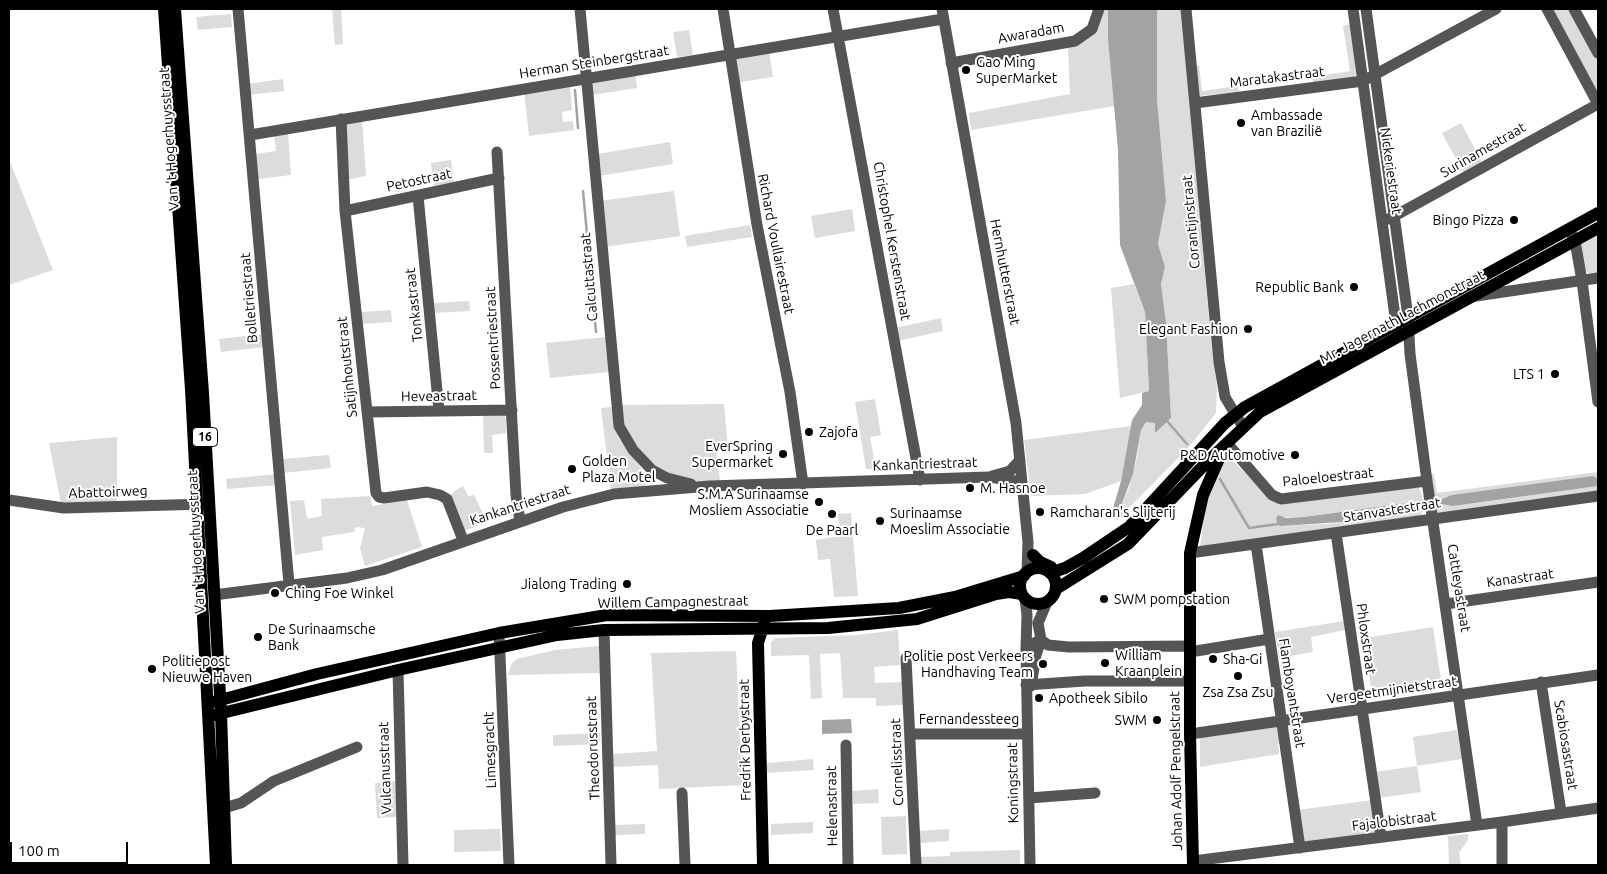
<!DOCTYPE html>
<meta charset="utf-8">
<style>
body{margin:0}
#map{position:relative;width:1607px;height:874px;overflow:hidden;background:#fff;font-family:Ubuntu,sans-serif}
canvas{display:block}
.frame{position:absolute;inset:0;border:10px solid #000;pointer-events:none}
.scale{position:absolute;left:10px;top:842px;width:118px;height:22px;box-sizing:border-box;border:2px solid #000;border-top:0;padding-left:6px;font-size:15px;line-height:18px;white-space:nowrap;color:#000;-webkit-text-stroke:4px #fff;paint-order:stroke}
</style>
<div id="map">
<canvas width="1607" height="874"></canvas>
<div class="frame"></div>
<div class="scale">100 m</div>
</div>
<script>
const ctx = document.querySelector('canvas').getContext('2d');
ctx.lineJoin = 'round';
function fillPath(path, color) {
  ctx.fillStyle = color;
  ctx.fill(path, 'evenodd');
}
function toPath(rows) {
  const path = new Path2D();
  for (const r of rows) {
    if (r.length === 3) {
      path.moveTo(r[0] + r[2], r[1]);
      path.arc(r[0], r[1], r[2], 0, 2 * Math.PI);
      continue;
    }
    path.moveTo(r[0], r[1]);
    for (let i = 2; i < r.length; i += 2) path.lineTo(r[i], r[i + 1]);
  }
  return path;
}
function strokePath(path, color, width, dash) {
  ctx.strokeStyle = color;
  ctx.lineWidth = width;
  ctx.lineCap = dash ? 'butt' : 'round';
  ctx.setLineDash(dash || []);
  ctx.stroke(path);
}
function write(font, color, halo, rows, align = 'center') {
  ctx.font = font + ' Ubuntu,sans-serif';
  ctx.lineWidth = 4;
  ctx.setLineDash([]);
  ctx.textBaseline = 'middle';
  ctx.strokeStyle = halo;
  ctx.fillStyle = color;
  for (const [text, x, y, turn = 0] of rows) {
    ctx.save();
    ctx.translate(x, y);
    ctx.rotate((+turn || 0) * Math.PI / 180);
    ctx.textAlign = isNaN(turn) ? turn : align;
    if (halo) ctx.strokeText(text, 0, 0);
    ctx.fillText(text, 0, 0);
    ctx.restore();
  }
}
fillPath(toPath([
 [332,9,341,9,343,44,335,45],
 [1101,9,1108,9,1108,39,1115,106,971,130,969,113,1070,94,1068,49,1070,44,1084,39],
 [1157,9,1182,9,1211,341,1217,388,1216,413,1188,448,1122,515,1120,509,1129,488,1136,462,1141,430,1146,422,1155,423,1155,432,1171,418,1166,323,1161,284,1165,267,1158,244,1166,201,1157,99],
 [1550,9,1571,9,1598,60,1598,95],
 [231,14,232,27,198,30,196,17],
 [1351,24,1356,74,1354,77,1313,83,1312,77,1350,71,1343,26],
 [689,30,693,55,677,57,673,32],
 [769,51,773,77,735,83,733,58],
 [1199,65,1202,91,1238,86,1239,92,1199,96,1195,66],
 [635,73,637,88,592,95,591,82],
 [283,79,284,91,248,95,247,84],
 [570,85,572,110,562,112,563,122,573,121,574,130,529,136,524,91],
 [362,118,366,176,346,180,343,127,347,121],
 [1461,123,1482,162,1463,172,1442,133],
 [288,133,291,175,258,179,255,154,276,151,274,134],
 [670,142,673,164,599,176,597,154],
 [9,159,53,270,9,285],
 [451,160,454,182,434,186,431,163],
 [674,191,680,236,605,247,600,201],
 [852,209,855,231,815,238,811,216],
 [750,225,752,237,687,247,685,236],
 [1598,234,1598,274,1592,275,1584,270,1581,243],
 [1134,284,1145,312,1149,391,1120,398,1111,288],
 [469,301,470,311,434,313,433,303],
 [391,310,392,322,362,324,361,312],
 [941,318,943,331,897,341,895,328],
 [264,334,265,347,221,352,219,339],
 [606,337,609,372,550,378,546,343],
 [875,399,881,435,870,437,876,469,866,469,855,402],
 [724,404,728,448,716,449,720,481,698,482,669,476,640,454,624,424,619,405],
 [611,407,618,437,644,472,648,479,645,486,611,491,601,408],
 [483,414,504,415,506,419,506,433,492,435,493,453,484,453],
 [1131,426,1121,481,1085,494,1031,496,1024,440],
 [117,437,117,501,61,504,49,443],
 [329,455,331,468,283,473,282,459],
 [1230,458,1269,496,1411,487,1419,488,1422,495,1424,509,1420,516,1200,547,1207,496,1222,462],
 [1413,502,1415,510,1412,513,1328,524,1281,526,1278,517,1304,517],
 [1598,472,1598,493,1443,515,1435,513,1427,475,1434,474,1437,493],
 [1598,479,1598,486,1453,506,1441,504],
 [277,474,278,485,227,489,226,479],
 [463,486,468,496,474,495,487,522,461,532,448,499,454,491],
 [370,496,372,506,407,500,422,547,365,566,360,548,365,528,356,527,354,532,322,537,323,550,295,555,290,501,304,500,307,519,322,516,321,499],
 [851,513,858,596,834,597,830,559,818,560,816,540,840,536,838,514],
 [1344,621,1345,630,1311,637,1313,652,1279,658,1275,632],
 [1433,627,1442,686,1372,696,1364,638],
 [898,630,900,665,874,667,875,683,903,682,904,705,876,706,876,698,843,698,840,653,820,654,822,698,811,699,809,655,771,656,771,642,776,638,857,635],
 [599,646,600,673,508,675,512,663,517,659,555,650],
 [736,651,742,785,659,789,658,765,613,767,612,754,657,751,651,653],
 [1276,726,1280,732,1282,743,1278,744,1279,754,1200,767,1200,737],
 [1457,730,1462,759,1417,766,1413,737],
 [600,733,600,744,553,746,553,735],
 [813,759,814,770,767,773,767,763],
 [1417,766,1421,792,1378,798,1374,772],
 [396,781,397,817,377,818,375,783],
 [878,789,879,803,853,804,853,791],
 [1373,800,1375,831,1373,834,1307,843,1303,841,1297,810],
 [906,816,907,854,882,855,881,817],
 [813,822,813,833,771,835,771,824],
 [645,824,645,834,615,835,614,825],
 [500,829,501,851,454,852,454,830],
 [949,829,949,841,920,843,919,831],
 [1468,834,1468,840,1459,853,1461,865,1449,865,1448,836],
 [1020,850,1020,865,921,865,920,857,950,856,950,852]
]), '#dcdcdc');
fillPath(toPath([
 [1108,9,1157,9,1157,99,1166,201,1158,244,1165,267,1161,284,1166,323,1171,418,1155,433,1155,423,1146,422,1141,430,1133,474,1120,509,1122,515,1118,520,1112,512,1121,481,1132,420,1142,405,1142,393,1149,391,1145,312,1120,245,1118,150,1108,39],
 [1593,476,1598,479,1598,486,1453,506,1441,504,1440,500,1452,495],
 [1414,502,1415,510,1412,513,1357,521,1281,526,1278,525,1276,519,1278,515,1286,518,1304,517],
 [851,719,852,733,822,734,822,720]
]), '#a3a3a3');
strokePath(toPath([
 [575,90,578,128],
 [583,191,596,332],
 [1167,421,1187,444],
 [1220,479,1249,528,1278,524]
]), '#a3a3a3', 2.5);
strokePath(toPath([
 [238,9,289,584],
 [580,9,619,426,633,450,652,470,667,478,691,484],
 [723,9,757,225,790,392,803,484],
 [833,9,920,480],
 [942,9,1016,423,1028,542,1027,573],
 [1186,9,1219,362,1225,397,1243,427],
 [1353,9,1397,331],
 [1366,9,1408,317,1410,354,1427,481,1477,825],
 [1547,9,1598,104],
 [1574,9,1598,53],
 [951,63,1075,41,1092,29,1099,9],
 [1195,103,1363,81,1496,9],
 [341,119,345,211,376,493,379,497,384,498,427,492,440,495,447,499,463,540],
 [250,135,943,19],
 [497,152,516,495,520,521],
 [418,196,439,411],
 [345,211,499,178],
 [1389,219,1598,104],
 [1571,233,1575,241,1582,281,1598,402],
 [1476,296,1598,278],
 [367,412,512,410],
 [1227,443,1272,495,1281,499,1427,481],
 [992,476,1010,471,1020,460],
 [9,500,64,508,206,504],
 [1336,533,1381,837],
 [1256,544,1300,848],
 [1190,553,1598,496],
 [214,595,347,578,382,570,563,507,614,494,710,486,989,477,1022,482],
 [1025,598,1027,615,1026,649,1030,865],
 [1446,604,1598,582],
 [604,630,611,865],
 [499,633,509,865],
 [1026,649,1029,645,1041,640,1048,645,1069,647,1190,646],
 [1190,652,1269,639],
 [906,658,916,865],
 [398,670,403,865],
 [1541,682,1561,812],
 [1026,685,1085,681,1190,681],
 [1031,686,1036,655,1041,640,1038,623,1047,602],
 [911,734,1027,734],
 [1190,734,1598,675],
 [846,745,848,865],
 [682,793,685,865],
 [1029,798,1095,793],
 [224,808,241,803,274,781,357,747],
 [1193,861,1502,822,1598,808],
 [1502,865,1502,822]
]), '#555', 11);
strokePath(toPath([
 [164,9,191,389,216,865],
 [175,9,203,393,221,713,226,865],
 [1033,555,1040,562,1051,567],
 [1038,586,18],
 [1050,573,1065,568,1083,558,1129,527,1225,423,1245,407,1598,213],
 [1056,589,1128,544,1209,460,1260,412,1598,228],
 [213,702,317,674,499,633,607,615,770,616,899,608,955,597,1024,576],
 [214,715,398,670,557,635,604,630,828,628,917,619,996,594,1009,592,1022,594],
 [763,865,758,643,764,624],
 [1193,865,1190,734,1190,553,1203,495,1221,454]
]), '#000', 12);
for (const [x, y, r, color] of [
 [966,70,5,"#000"],
 [1241,123,5,"#000"],
 [1514,220,5,"#000"],
 [1354,287,5,"#000"],
 [1248,329,5,"#000"],
 [1555,374,5,"#000"],
 [809,432,5,"#000"],
 [783,454,5,"#000"],
 [1295,455,5,"#000"],
 [572,469,5,"#000"],
 [970,488,5,"#000"],
 [819,502,5,"#000"],
 [1040,512,5,"#000"],
 [832,514,5,"#000"],
 [880,521,5,"#000"],
 [627,584,5,"#000"],
 [275,593,5,"#000"],
 [1104,599,5,"#000"],
 [258,637,5,"#000"],
 [1213,659,5,"#000"],
 [1105,663,5,"#000"],
 [1043,664,5,"#000"],
 [152,669,5,"#000"],
 [1238,676,5,"#000"],
 [1039,698,5,"#000"],
 [1157,720,5,"#000"]
]) {
  const dot = new Path2D();
  dot.arc(x, y, r, 0, 2 * Math.PI);
  ctx.fillStyle = color;
  ctx.fill(dot);
  strokePath(dot, '#fff', 2);
}
for (const [x, y, w] of [
 [205,437,25]
]) {
  const box = new Path2D();
  box.roundRect(x - w / 2, y - 9.5, w, 19, 4);
  ctx.fillStyle = '#fff';
  ctx.fill(box);
  strokePath(box, '#000', 1);
}
write('bold 12px', '#000', null, [
 ["16",205,437]
]);
write('14px', '#000', '#fff', [
 ["Awaradam",1031,33,-10],
 ["Herman Steinbergstraat",594,62,-9],
 ["Maratakastraat",1277,77,-7],
 ["Van 't Hogerhuysstraat",169,139,-94],
 ["Surinamestraat",1483,150,-30],
 ["Nickeriestraat",1391,171,82],
 ["Petostraat",419,180,-12],
 ["Corantijnstraat",1191,222,-95],
 ["Christophel Kerstenstraat",892,241,80],
 ["Richard Voullairestraat",776,244,79],
 ["Hernhutterstraat",1005,272,79],
 ["Calcuttastraat",589,277,-95],
 ["Bolletriestraat",249,298,-95],
 ["Tonkastraat",414,305,-96],
 ["Mr. Jagernath Lachmonstraat",1402,317,-28],
 ["Possentriestraat",493,338,-93],
 ["Satijnhoutstraat",347,367,-96],
 ["Heveastraat",439,396,-1],
 ["Kankantriestraat",925,464,-2],
 ["Paloeloestraat",1328,477,-6],
 ["Abattoirweg",108,492,-2],
 ["Kankantriestraat",520,505,-18],
 ["Stanvastestraat",1392,510,-9],
 ["Van 't Hogerhuysstraat",196,542,-93],
 ["Kanastraat",1520,578,-8],
 ["Cattleyastraat",1459,588,81],
 ["Willem Campagnestraat",673,602,-1],
 ["Phloxstraat",1366,639,82],
 ["Vergeetmijnietstraat",1392,690,-8],
 ["Flamboyantstraat",1292,693,81],
 ["Fernandessteeg",969,719],
 ["Fredrik Derbystraat",745,740,-91],
 ["Scabiosastraat",1566,745,81],
 ["Theodorusstraat",593,748,-92],
 ["Limesgracht",490,750,-92],
 ["Cornelisstraat",897,762,-92],
 ["Vulcanusstraat",385,768,-92],
 ["Johan Adolf Pengelstraat",1176,771,-91],
 ["Koningstraat",1013,783,-91],
 ["Helenastraat",832,806,-91],
 ["Fajalobistraat",1394,821,-7]
]);
write('14px', '#000', '#fff', [
 ["Gao Ming",976,62],
 ["SuperMarket",976,78],
 ["Ambassade",1251,115],
 ["van Brazilië",1251,131],
 ["Bingo Pizza",1504,220,"right"],
 ["Republic Bank",1344,287,"right"],
 ["Elegant Fashion",1238,329,"right"],
 ["LTS 1",1545,374,"right"],
 ["Zajofa",819,432],
 ["EverSpring",773,446,"right"],
 ["Supermarket",773,462,"right"],
 ["P&D Automotive",1285,455,"right"],
 ["Golden",582,461],
 ["Plaza Motel",582,477],
 ["M. Hasnoe",980,488],
 ["S.M.A Surinaamse",809,494,"right"],
 ["Mosliem Associatie",809,510,"right"],
 ["Ramcharan's Slijterij",1050,512],
 ["Surinaamse",890,513],
 ["Moeslim Associatie",890,529],
 ["De Paarl",832,530,"center"],
 ["Jialong Trading",617,584,"right"],
 ["Ching Foe Winkel",285,593],
 ["SWM pompstation",1114,599],
 ["De Surinaamsche",268,629],
 ["Bank",268,645],
 ["William",1115,655],
 ["Kraanplein",1115,671],
 ["Politie post Verkeers",1033,656,"right"],
 ["Handhaving Team",1033,672,"right"],
 ["Sha-Gi",1223,659],
 ["Politiepost",162,661],
 ["Nieuwe Haven",162,677],
 ["Zsa Zsa Zsu",1238,692,"center"],
 ["Apotheek Sibilo",1049,698],
 ["SWM",1147,720,"right"]
], 'left');
</script>
